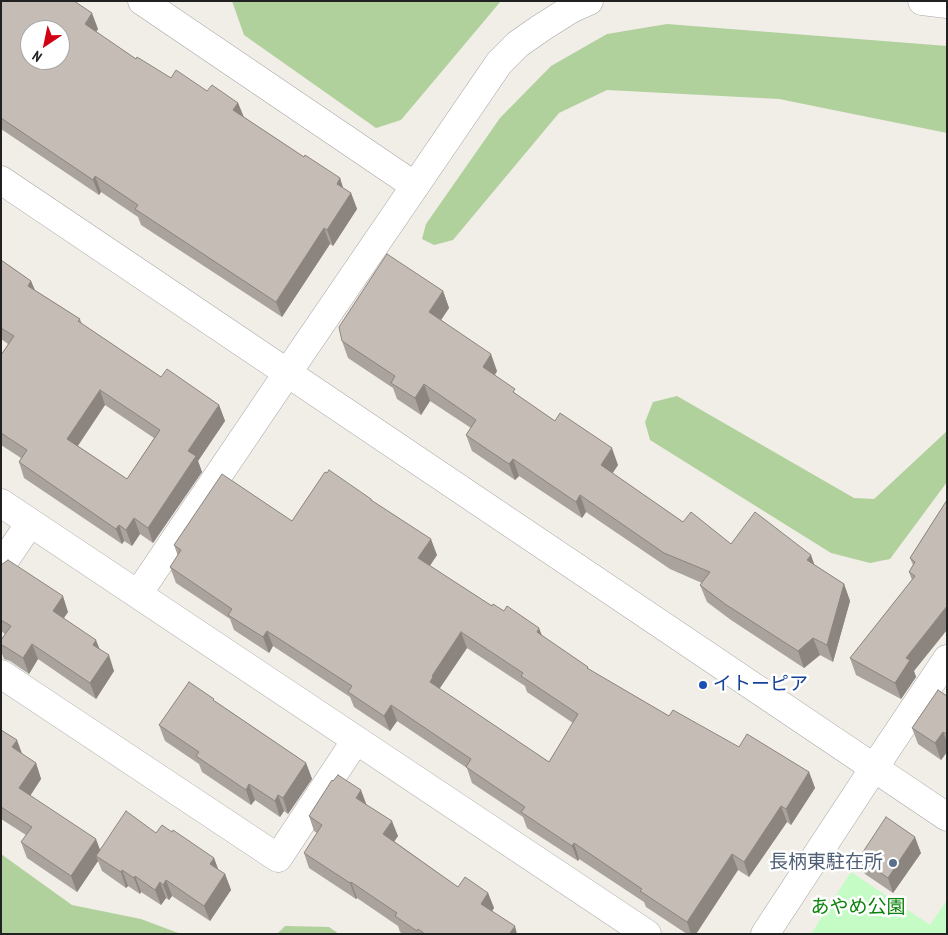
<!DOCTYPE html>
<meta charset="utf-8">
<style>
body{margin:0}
#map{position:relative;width:948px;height:935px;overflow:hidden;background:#f1ede7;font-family:"PT Sans Narrow",sans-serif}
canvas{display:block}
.frame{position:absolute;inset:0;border:2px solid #212121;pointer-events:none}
.north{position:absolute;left:20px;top:20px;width:50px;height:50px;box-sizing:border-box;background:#fff;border:1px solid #a6a6a6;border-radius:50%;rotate:214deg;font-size:14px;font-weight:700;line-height:20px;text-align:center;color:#212121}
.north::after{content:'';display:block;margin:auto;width:18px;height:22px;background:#d10013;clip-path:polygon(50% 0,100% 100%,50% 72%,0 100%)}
</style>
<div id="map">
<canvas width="948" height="935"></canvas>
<div class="frame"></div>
<div class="north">N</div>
</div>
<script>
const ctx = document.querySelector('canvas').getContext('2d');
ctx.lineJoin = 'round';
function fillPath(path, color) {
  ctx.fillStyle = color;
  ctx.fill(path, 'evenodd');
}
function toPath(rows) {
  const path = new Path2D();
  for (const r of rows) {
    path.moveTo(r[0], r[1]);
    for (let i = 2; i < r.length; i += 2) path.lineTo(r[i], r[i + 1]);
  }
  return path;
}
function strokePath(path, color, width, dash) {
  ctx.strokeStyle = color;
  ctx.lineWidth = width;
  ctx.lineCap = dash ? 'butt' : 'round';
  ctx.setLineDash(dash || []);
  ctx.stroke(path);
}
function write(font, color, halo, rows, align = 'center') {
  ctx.font = font + ' "PT Sans Narrow","Noto Sans JP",sans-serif';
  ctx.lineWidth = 5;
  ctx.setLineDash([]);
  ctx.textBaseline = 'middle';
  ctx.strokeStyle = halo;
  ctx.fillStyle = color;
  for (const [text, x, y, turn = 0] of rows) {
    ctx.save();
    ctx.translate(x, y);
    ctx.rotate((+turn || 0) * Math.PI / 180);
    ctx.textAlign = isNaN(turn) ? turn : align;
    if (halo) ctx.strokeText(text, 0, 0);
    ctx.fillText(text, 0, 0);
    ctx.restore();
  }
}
fillPath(toPath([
 [232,1,501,1,401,120,376,128,244,35],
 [667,24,947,46,947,133,779,99,607,90,559,113,453,240,434,245,422,239,426,224,500,118,551,66,607,34],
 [677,396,854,498,874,499,947,431,947,482,890,559,870,563,831,553,650,440,645,422,653,402],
 [1,854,72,905,141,919,181,934,1,934],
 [285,926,329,927,339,934,277,934]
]), '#b0d19c');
fillPath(toPath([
 [851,872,930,925,947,900,947,934,811,934]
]), '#c5fbc5');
const minor = toPath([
 [142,1,415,186],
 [1,503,647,934],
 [1,566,30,523],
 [138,594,288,372],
 [1,674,278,858,356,740],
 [874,768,947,659]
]);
const tertiary = toPath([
 [922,1,947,4],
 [1,180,947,817],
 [288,372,499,63,518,44,541,28,571,9,589,1],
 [765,934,874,768]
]);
strokePath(minor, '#a5a5a5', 29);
strokePath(tertiary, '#a5a5a5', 29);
strokePath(minor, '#fff', 28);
strokePath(tertiary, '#fff', 28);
fillPath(toPath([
 [1,1,98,29,96,32,136,59,171,78,238,103,244,117,304,157,340,178,343,188,351,193,357,209,333,246,330,244,282,317,141,225,138,217,101,192,99,195,1,129],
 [1,260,31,281,35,290,80,319,82,324,161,377,219,405,225,421,198,461,202,472,153,543,140,534,132,546,124,541,122,544,24,478,19,462,21,458,1,445,1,355,8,344,1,339],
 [105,405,154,438,127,479,78,446],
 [443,291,449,308,441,320,497,371,495,375,517,395,618,465,612,473,683,522,731,544,815,565,844,584,850,601,833,662,820,655,804,668,731,620,707,602,700,585,702,583,670,569,586,512,582,518,519,476,515,480,472,451,466,435,471,428,430,401,421,415,397,399,393,388,348,358,342,341],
 [371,499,372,501,437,555,430,566,492,606,542,636,588,667,589,670,669,716,739,747,809,772,815,788,791,825,787,822,749,877,738,870,696,934,687,934,646,907,644,902,579,859,578,861,527,828,523,817,472,783,467,768,397,721,390,731,354,707,350,697,273,646,269,653,234,630,230,619,176,583,170,567,178,556,174,545,292,521],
 [467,648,525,686,527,692,573,723,549,762,439,689],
 [947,500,914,671,916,677,901,699,856,675,850,658,912,580,909,572,913,565,910,558],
 [1,565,68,612,64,618,100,649,114,671,96,699,38,659,29,674,10,661,4,659,1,651,1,640,5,634,1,631],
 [947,696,947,752,941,760,918,744,912,728],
 [215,701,306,763,312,779,288,814,284,811,280,817,255,800,251,805,202,772,199,764,165,741,159,725],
 [1,730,22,754,36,763,41,779,30,795,100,850,156,833,214,858,218,870,225,874,231,890,210,921,172,896,169,900,166,898,161,905,141,892,140,894,128,886,126,888,102,871,98,861,77,892,27,858,21,842,26,835,1,819],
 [366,804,398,836,394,841,458,887,488,893,494,908,492,911,517,934,403,934,400,932,398,926,357,898,356,899,309,868,304,853,317,833,314,831,309,816],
 [921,853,893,893,865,874,859,858]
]), '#aaa29d');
fillPath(toPath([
 [92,13,98,29,91,40,85,24],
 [238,103,244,118,233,110],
 [95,176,101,192,99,195,93,180],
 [340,178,345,194,337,184],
 [351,193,357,209,333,246,327,230],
 [324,228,330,244,282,317,276,302],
 [31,281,37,296,28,286],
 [443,291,449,308,435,329,429,312],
 [491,354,497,371,489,384,483,367],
 [424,384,430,401,421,415,415,398],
 [100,390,105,405,72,454,67,439],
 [219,405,225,421,198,461,202,472,153,543,148,528,188,451],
 [612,448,618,465,607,482,601,465],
 [513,459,519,476,515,480,509,464],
 [580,495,586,512,582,518,576,502],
 [134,518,140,534,132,546,126,530],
 [119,525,124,541,122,544,116,529],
 [431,539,437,555,424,574,418,558],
 [811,555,817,572,807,560],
 [844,584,850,601,833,662,827,645],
 [63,596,68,612,58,626,53,611],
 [947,606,947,630,914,671,916,677,901,699,895,683,906,658],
 [539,628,545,643,537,632],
 [267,631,273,646,269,653,263,637],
 [461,632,467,648,438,691,430,682,432,676],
 [813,638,820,655,804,668,798,651],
 [96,640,102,655,93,645],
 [32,644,38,659,29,674,23,658],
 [109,655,114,671,96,699,90,683],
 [391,705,397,721,390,731,384,716],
 [943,732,947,742,947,752,941,760,935,743],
 [17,740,23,756,12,747],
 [36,763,41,779,25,804,19,788],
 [306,763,312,779,288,814,283,798],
 [809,772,815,788,791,825,786,809],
 [249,784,255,800,251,805,246,790],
 [361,790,367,806,356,798],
 [278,795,284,811,280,817,275,801],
 [781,806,787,822,749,877,744,862],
 [392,821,398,836,389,849,383,834],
 [915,837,921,853,893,893,888,878],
 [96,839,102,855,96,856,98,861,77,892,71,876],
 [574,843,579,859,578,861,572,846],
 [732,854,738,870,696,934,691,934,687,922],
 [214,858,220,874,210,864],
 [122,870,128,886,126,888,121,872],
 [225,874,231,890,210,921,204,906],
 [135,876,141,892,140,894,134,878],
 [166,880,172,896,169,900,163,885],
 [160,882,166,898,161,905,155,890],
 [351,882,357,898,356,899,350,883],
 [488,893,494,908,487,919,481,904],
 [515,926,517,934,510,934,510,933]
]), '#8b847f');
const building = toPath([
 [1,1,74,1,92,13,85,24,136,59,137,57,171,78,176,70,207,91,212,85,238,103,233,110,304,157,305,155,340,178,337,184,351,193,327,230,324,228,276,302,135,209,138,205,95,176,93,180,1,118,1,1],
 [30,30,60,30,60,60,30,60,30,30],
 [387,254,443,291,429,312,491,354,483,367,515,389,513,392,555,421,560,413,612,448,601,465,683,522,691,512,731,544,755,512,811,555,807,560,844,584,827,645,813,638,798,651,725,604,700,585,710,572,664,553,580,495,576,502,513,459,509,464,466,435,476,420,424,384,415,398,391,383,395,376,342,341,339,327,387,254],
 [1,260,31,281,28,286,80,319,78,321,161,377,167,369,219,405,188,451,196,456,148,528,134,518,126,530,119,525,116,529,19,462,27,450,1,433,1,355,14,336,1,328,1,260],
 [100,390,160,430,127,479,67,439,100,390],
 [329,470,371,499,371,500,431,539,418,558,492,606,493,604,504,611,507,606,539,628,537,632,588,667,587,668,669,716,673,710,739,747,747,734,809,772,786,809,781,806,744,862,732,854,687,922,640,891,642,889,574,843,572,846,521,812,525,807,466,767,471,759,391,705,384,716,348,692,352,686,267,631,263,637,228,615,232,609,170,567,181,550,174,545,222,474,292,521,325,472,327,473,329,470],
 [461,632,523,673,521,676,578,714,549,762,430,682,433,677,432,676,461,632],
 [947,500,947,606,906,658,910,660,895,683,850,658,915,576,909,572,915,562,910,558,947,500],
 [8,560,63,596,53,611,96,640,93,645,109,655,90,683,32,644,23,658,4,646,1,645,1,640,11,626,1,620,1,565,8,560],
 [189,682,214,699,213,700,306,763,283,798,278,795,275,801,249,784,246,790,196,756,199,752,159,725,189,682],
 [938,690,947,696,947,734,943,732,935,743,912,728,938,690],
 [1,730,17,740,12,747,36,763,19,788,96,839,71,876,21,842,32,827,1,807,1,730],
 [338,775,361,790,356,798,392,821,383,834,458,887,465,877,488,893,481,904,515,926,510,933,511,934,425,934,418,929,417,931,395,916,397,913,351,882,350,883,304,853,322,825,309,816,332,780,333,781,338,775],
 [126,811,156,833,162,825,172,832,173,830,214,858,210,864,225,874,204,906,166,880,163,885,160,882,155,890,135,876,134,878,122,870,121,872,96,856,126,811],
 [886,817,915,837,888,878,859,858,886,817]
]);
fillPath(building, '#c6bcb6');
strokePath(building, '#8b847f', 1);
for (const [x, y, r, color] of [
 [703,685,5,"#1a4fb4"],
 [893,863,5,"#5c6f8a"]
]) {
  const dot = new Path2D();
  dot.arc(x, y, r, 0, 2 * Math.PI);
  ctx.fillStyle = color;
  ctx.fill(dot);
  strokePath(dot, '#fff', 2);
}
write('19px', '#164399', '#fff', [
 ["イトーピア",713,685]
], 'left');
write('19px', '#4e5e75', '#fff', [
 ["長柄東駐在所",883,863]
], 'right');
write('19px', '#0b830a', '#fff', [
 ["あやめ公園",858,908]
]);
</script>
